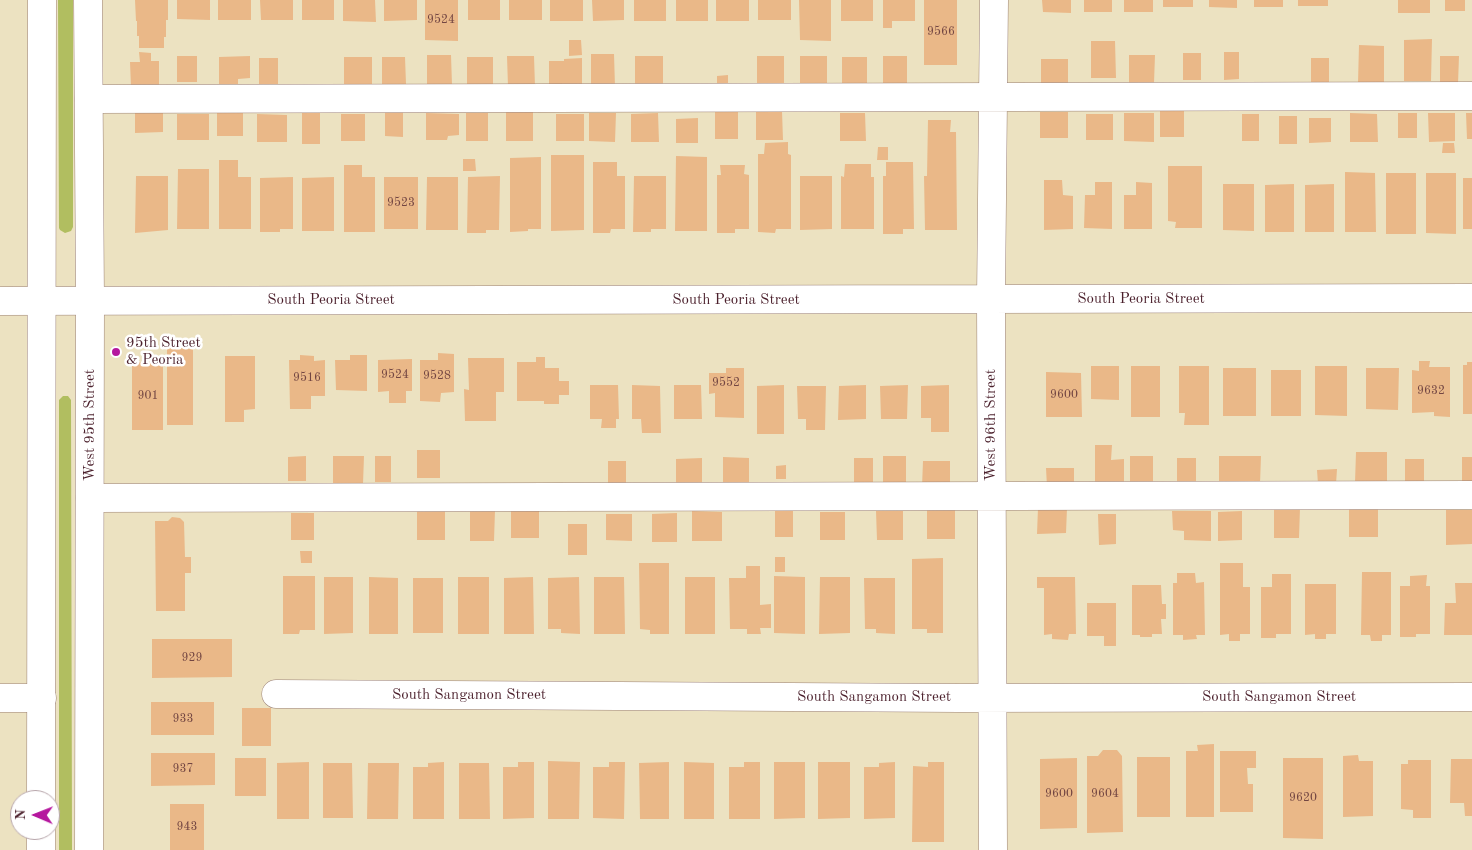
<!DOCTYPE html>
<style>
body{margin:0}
#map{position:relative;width:1472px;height:850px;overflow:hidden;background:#ece2c1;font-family:"Old Standard TT",serif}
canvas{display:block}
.north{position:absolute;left:10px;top:790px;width:50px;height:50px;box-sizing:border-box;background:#fff;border:1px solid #b7a5aa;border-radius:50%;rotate:271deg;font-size:14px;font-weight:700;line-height:20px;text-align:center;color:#4a1f2b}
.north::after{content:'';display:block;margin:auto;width:18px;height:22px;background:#b5179e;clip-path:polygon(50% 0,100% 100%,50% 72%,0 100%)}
</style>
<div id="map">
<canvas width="1472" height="850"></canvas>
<div class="north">N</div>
</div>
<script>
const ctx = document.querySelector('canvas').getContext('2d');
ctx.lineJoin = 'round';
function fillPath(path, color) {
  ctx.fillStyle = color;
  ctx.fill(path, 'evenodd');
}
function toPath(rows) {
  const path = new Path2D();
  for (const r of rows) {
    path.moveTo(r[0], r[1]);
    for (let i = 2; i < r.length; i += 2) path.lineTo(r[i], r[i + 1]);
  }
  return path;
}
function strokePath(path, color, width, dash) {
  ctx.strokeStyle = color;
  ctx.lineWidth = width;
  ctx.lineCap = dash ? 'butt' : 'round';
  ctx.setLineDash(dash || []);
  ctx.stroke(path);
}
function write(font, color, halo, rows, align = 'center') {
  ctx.font = font + ' "Old Standard TT",serif';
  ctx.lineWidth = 5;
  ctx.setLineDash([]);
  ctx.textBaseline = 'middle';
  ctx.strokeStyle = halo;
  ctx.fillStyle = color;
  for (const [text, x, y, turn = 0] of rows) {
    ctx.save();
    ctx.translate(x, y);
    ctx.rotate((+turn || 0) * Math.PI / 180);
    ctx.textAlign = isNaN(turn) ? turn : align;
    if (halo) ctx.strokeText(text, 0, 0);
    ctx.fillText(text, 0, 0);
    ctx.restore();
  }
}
fillPath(toPath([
 [58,0,73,0,73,227,71,231,65,233,60,230,59,228],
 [63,396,68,396,71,400,72,850,59,850,59,400]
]), '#b1be60');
fillPath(toPath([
 [135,0,168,0,168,20,166,20,166,37,164,37,164,48,139,48,139,36,137,36,137,21,136,21],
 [177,0,210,0,210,20,177,19],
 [218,0,251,0,251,20,218,20],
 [260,0,293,0,293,20,261,20],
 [302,0,334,0,334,20,302,20],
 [343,0,375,0,376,22,343,21],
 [384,0,417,0,417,20,384,21],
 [425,0,458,0,458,41,425,40],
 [468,0,500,0,500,20,468,20],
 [509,0,542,0,542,20,509,20],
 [550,0,583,0,583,21,550,21],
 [592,0,624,0,624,20,593,21],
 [634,0,666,0,666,21,634,21],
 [676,0,708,0,708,21,676,21],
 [716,0,749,0,749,21,716,21],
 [758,0,791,0,791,20,758,20],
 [799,0,831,0,831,41,800,40],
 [841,0,873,0,873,21,841,21],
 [883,0,915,0,915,21,892,21,892,28,883,28],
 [924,0,957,0,957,65,924,65],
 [1042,0,1071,0,1071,13,1043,12],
 [1084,0,1112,0,1112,12,1084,12],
 [1124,0,1153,0,1153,12,1124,12],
 [1163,0,1193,0,1193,7,1163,7],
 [1209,0,1237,0,1237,8,1209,7],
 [1254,0,1283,0,1283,7,1254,7],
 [1298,0,1328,0,1328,6,1298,6],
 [1398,0,1430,0,1430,13,1398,13],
 [1445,0,1465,0,1465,11,1445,11],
 [1432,39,1431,81,1404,81,1404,40],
 [569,40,581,40,582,55,569,56],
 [1091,41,1115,41,1116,78,1091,78],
 [1359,45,1384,46,1384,83,1358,83],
 [139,52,151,53,151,61,159,61,159,87,131,87,130,62,140,62],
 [1224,52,1239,52,1239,79,1224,80],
 [1183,53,1201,53,1201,80,1183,80],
 [591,54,614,54,615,87,591,87],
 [427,55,451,55,452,85,427,84],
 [1129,55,1155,55,1154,83,1129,83],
 [177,56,197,56,197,82,177,82],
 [250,56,250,78,238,79,238,84,219,84,219,57],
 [507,56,534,56,535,87,508,87],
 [635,56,663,56,663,84,635,84],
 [757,56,784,56,784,84,757,84],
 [800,56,827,56,827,85,800,85],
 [883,56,907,56,907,83,883,83],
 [1440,56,1459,56,1458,84,1440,84],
 [344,57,372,57,372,84,344,84],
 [382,57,405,57,406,84,382,84],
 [467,57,493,57,493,84,467,84],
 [842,57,867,57,867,86,842,86],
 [259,58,278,58,278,84,259,84],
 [582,58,582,85,549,85,549,61,564,61,564,59],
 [1311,58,1329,58,1329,84,1311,84],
 [1041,59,1068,59,1068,86,1041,86],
 [728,75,728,83,717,84,717,76],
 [217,110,243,110,243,136,217,136],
 [1160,110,1184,110,1184,137,1160,137],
 [163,111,163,132,135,133,135,112],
 [385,111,403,111,403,137,385,136],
 [506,111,533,111,533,141,506,141],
 [756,111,782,111,783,140,756,140],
 [302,112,320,113,320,144,302,144],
 [715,112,738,112,738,139,715,139],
 [1040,112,1068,112,1068,138,1040,138],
 [426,113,459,114,459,135,448,136,447,140,426,140],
 [466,113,488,113,488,141,466,141],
 [589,113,616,113,615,142,589,141],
 [658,113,659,142,631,142,631,114],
 [840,113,865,113,866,141,840,141],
 [1124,113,1154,113,1154,142,1124,141],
 [1350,113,1377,114,1378,142,1350,142],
 [1398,113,1417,113,1417,138,1398,138],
 [1428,113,1455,113,1455,141,1429,142],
 [1466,113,1472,113,1472,139,1467,139],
 [177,114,209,114,209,140,177,140],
 [257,114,287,115,287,142,257,142],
 [341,114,365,114,365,141,341,141],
 [556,114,584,114,584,141,556,141],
 [1086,114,1113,114,1113,140,1086,140],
 [1242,114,1259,114,1259,141,1242,141],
 [1279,116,1297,116,1297,144,1279,144],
 [698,118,698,143,676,143,676,119],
 [1309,118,1331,118,1331,142,1309,143],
 [928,120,951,120,950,132,956,132,957,230,925,230,924,176,927,176],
 [788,142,788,154,791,155,791,229,776,229,775,233,758,232,758,154,764,154,765,143],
 [1443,143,1454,143,1455,153,1442,153],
 [878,147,888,147,888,160,877,160],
 [551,155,584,155,584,230,551,231],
 [676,156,707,157,707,231,675,231],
 [541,157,541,229,528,229,528,231,510,232,510,158],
 [463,159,475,159,476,171,463,171],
 [219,160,238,160,238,177,251,177,251,229,219,229],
 [593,162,617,162,617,176,625,176,625,229,611,229,610,233,593,233],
 [886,162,913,162,914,229,903,229,903,234,883,234,883,176,886,176],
 [845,164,871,164,871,177,874,177,874,229,841,229,841,176,844,177],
 [344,165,362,165,362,177,375,177,375,232,344,232],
 [720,165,745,165,744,174,749,175,749,229,735,229,735,233,717,233,717,175,721,175],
 [1168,166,1202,166,1202,228,1175,228,1176,222,1168,221],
 [178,169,209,169,209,229,177,229],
 [1345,172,1375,173,1376,232,1345,232],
 [1386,173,1416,173,1416,234,1386,234],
 [1426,173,1456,173,1456,234,1426,233],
 [136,176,168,176,168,230,135,233],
 [500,176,499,230,486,230,486,233,467,233,468,177],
 [634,176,666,176,666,229,651,229,651,232,633,232],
 [800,176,832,176,832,229,800,230],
 [293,177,293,229,280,229,280,232,260,232,260,178],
 [334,177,334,231,302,231,302,178],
 [384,177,418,177,418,229,384,229],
 [427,177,458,177,458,230,426,230],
 [1463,178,1472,178,1472,229,1463,229],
 [1044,180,1062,180,1063,195,1073,196,1073,229,1044,230],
 [1095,182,1112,182,1112,229,1084,228,1085,195,1095,195],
 [1136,182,1152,183,1152,229,1124,229,1124,195,1136,195],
 [1223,184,1254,184,1254,231,1223,230],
 [1294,184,1294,232,1265,232,1265,185],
 [1334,184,1334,232,1305,232,1305,185],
 [167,348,193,348,193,425,167,425],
 [438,353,454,354,454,392,441,393,440,402,420,401,420,360,438,360],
 [300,355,314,356,314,361,325,360,325,396,311,396,311,409,290,409,289,360,300,360],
 [350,355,367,355,367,391,336,390,335,360,350,360],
 [225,356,255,356,255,409,244,410,244,422,225,422],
 [536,357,545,357,545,368,559,368,559,381,569,381,569,395,559,395,559,404,544,404,544,401,517,401,517,362,536,362],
 [468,358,504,358,504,392,496,392,496,421,465,421,464,389,469,390],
 [412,359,412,391,406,391,406,403,389,403,389,391,378,392,378,360],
 [1419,361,1430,361,1429,367,1450,367,1450,417,1434,416,1434,412,1412,413,1412,370,1419,371],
 [132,362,163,362,163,430,132,430],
 [1467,362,1472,362,1472,414,1463,414,1463,365,1467,365],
 [1091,366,1119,366,1119,400,1091,399],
 [1131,366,1160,366,1160,417,1131,417],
 [1179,366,1209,366,1209,425,1184,425,1185,413,1179,413],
 [1315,366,1347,366,1347,416,1315,415],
 [726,368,744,368,744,418,715,417,715,393,709,394,709,373,726,373],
 [1223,368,1256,368,1256,416,1223,416],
 [1366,368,1399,368,1398,410,1366,409],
 [1271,370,1301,370,1301,416,1271,416],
 [1046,372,1081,373,1082,417,1046,417],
 [590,385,618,385,619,419,616,419,616,428,601,428,602,419,590,419],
 [632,385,660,386,661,433,642,433,641,419,632,419],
 [674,385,701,385,702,419,674,419],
 [784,385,784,434,757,434,757,386],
 [866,385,866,419,838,420,839,386],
 [908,385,907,419,881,419,880,386],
 [949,385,949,432,931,432,931,418,921,418,921,386],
 [797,386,826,386,825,430,806,430,806,419,798,419],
 [1095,445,1112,445,1111,460,1124,459,1124,486,1095,486],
 [417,450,440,450,440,478,417,478],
 [1356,452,1387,452,1387,483,1355,483],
 [306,456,306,481,288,481,288,457],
 [333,456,364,456,363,484,333,484],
 [375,456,391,456,391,482,375,482],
 [883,456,906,456,906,482,883,482],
 [1130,456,1153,456,1153,484,1130,484],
 [1219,456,1261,456,1260,484,1219,484],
 [723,457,749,458,749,484,723,484],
 [1462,457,1472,457,1472,485,1462,485],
 [702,458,702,483,676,484,676,459],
 [854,458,873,458,873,485,854,486],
 [1177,458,1196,458,1196,484,1177,484],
 [1405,459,1424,459,1424,484,1405,484],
 [608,461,626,461,626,486,608,487],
 [923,461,950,461,950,487,922,487],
 [786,465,786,479,776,479,776,466],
 [1046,468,1074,468,1074,488,1047,487],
 [1337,469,1336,484,1318,484,1317,470],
 [1038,508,1067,508,1066,533,1037,534],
 [1274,508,1300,508,1299,538,1274,538],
 [417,509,445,509,445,540,417,540],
 [1349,509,1378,509,1378,537,1349,537],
 [470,510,495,510,494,541,470,541],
 [927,510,955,510,955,539,927,539],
 [1446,510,1472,510,1472,544,1446,545],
 [511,511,539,511,539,538,511,538],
 [692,511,722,512,722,541,692,541],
 [775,511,793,511,793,537,775,537],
 [876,511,903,511,903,540,877,540],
 [1172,511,1211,511,1211,541,1184,540,1184,531,1173,530],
 [1242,511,1242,540,1218,541,1218,512],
 [820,512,845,512,845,540,820,540],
 [291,513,314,513,314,540,291,540],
 [677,513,677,542,652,542,652,514],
 [606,514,632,514,632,541,606,540],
 [1098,514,1116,514,1116,544,1099,545],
 [172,517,180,518,184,522,185,557,191,557,191,573,185,573,185,611,156,611,155,521,168,521],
 [568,524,587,524,587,555,568,555],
 [300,551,312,551,312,563,301,563],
 [775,557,785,557,785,572,775,572],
 [943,558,943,633,927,633,927,629,912,629,912,559],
 [639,563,669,563,669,634,650,634,650,630,640,629],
 [1220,563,1243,563,1243,587,1250,587,1250,634,1240,634,1240,641,1229,641,1229,634,1220,635],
 [746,566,760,566,760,605,771,604,771,628,760,628,761,634,747,634,747,629,730,629,729,578,746,578],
 [1362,572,1391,572,1391,635,1382,635,1382,641,1371,641,1370,635,1361,635],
 [1177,573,1195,573,1196,583,1204,582,1205,635,1196,635,1197,639,1183,640,1183,635,1173,635,1173,583,1177,583],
 [1272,574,1291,574,1291,634,1276,634,1276,638,1261,638,1261,587,1272,587],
 [1427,575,1426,586,1430,586,1430,634,1416,634,1416,637,1400,637,1400,586,1410,586,1410,576],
 [283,576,315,576,315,630,300,630,299,634,283,634],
 [774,576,805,577,805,634,774,633],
 [324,577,353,577,353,633,324,634],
 [369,577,398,578,398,634,369,634],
 [458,577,489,577,489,634,458,634],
 [533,577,534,634,504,634,504,578],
 [579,577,580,634,561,633,561,629,548,629,548,578],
 [594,577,624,577,625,634,594,634],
 [685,577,715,577,715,634,685,634],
 [820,577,850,577,850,633,819,634],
 [1037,577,1075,577,1076,634,1069,634,1068,640,1052,639,1052,634,1044,635,1044,588,1037,588],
 [413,578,443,578,443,633,413,633],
 [864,578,895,578,895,634,876,633,876,629,865,629],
 [1455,583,1472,583,1472,635,1444,635,1445,603,1456,603],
 [1305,584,1336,584,1336,634,1326,634,1326,639,1315,639,1315,634,1305,635],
 [1132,585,1161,585,1162,604,1166,604,1166,619,1161,619,1162,634,1152,634,1152,637,1140,637,1140,635,1132,635],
 [1087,603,1116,603,1116,646,1104,646,1104,636,1087,636],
 [152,639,232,639,232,677,152,678],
 [151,702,214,702,214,735,151,735],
 [242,708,271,708,271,746,242,746],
 [1214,744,1214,817,1186,817,1186,751,1198,751,1197,745],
 [1103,750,1117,750,1122,756,1123,832,1087,833,1087,756,1098,756],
 [1220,751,1256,751,1256,768,1247,768,1248,784,1253,784,1253,812,1220,812],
 [151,753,215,753,215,785,151,786],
 [1358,755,1359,761,1373,761,1373,816,1343,817,1343,756],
 [1137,757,1170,757,1170,817,1137,817],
 [235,758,266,758,266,796,235,796],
 [1077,758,1077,828,1040,829,1040,759],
 [1283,758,1323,758,1323,839,1283,838],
 [1451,759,1472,759,1472,816,1465,816,1464,803,1450,803],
 [1408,760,1431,760,1431,818,1413,818,1413,810,1401,809,1401,764,1408,764],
 [548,761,580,762,579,819,548,819],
 [309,762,309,819,277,819,277,763],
 [444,762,444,819,413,819,413,767,428,767,428,763],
 [518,762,534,762,534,818,503,819,503,767,518,767],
 [609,762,625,762,624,819,593,818,593,767,609,767],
 [669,762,669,819,640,819,639,763],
 [684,762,714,763,714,819,684,819],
 [744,762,760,762,760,819,729,819,729,767,744,767],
 [774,762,805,762,805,818,774,819],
 [818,762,850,762,850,818,818,819],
 [895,762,895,818,864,819,864,767,879,767,879,763],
 [928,762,944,762,944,842,912,842,913,766,928,767],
 [323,763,352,763,353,818,323,818],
 [368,763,399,763,398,819,367,819],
 [459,763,489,763,490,819,459,819],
 [170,804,204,804,204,850,170,850]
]), '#eab888');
const minor = toPath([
 [89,99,1472,96],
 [0,301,1472,298],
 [90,498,1472,495],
 [276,694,960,698,1472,697],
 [0,698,42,698],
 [993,850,991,299,994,0]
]);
const major = toPath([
 [88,0,90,300,89,850],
 [41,800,42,0],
 [41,850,41,830]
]);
strokePath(minor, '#9b8076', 29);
strokePath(major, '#9b8076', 29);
strokePath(minor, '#fff', 28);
strokePath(major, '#fff', 28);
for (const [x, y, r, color] of [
 [116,352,5,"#b5179e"]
]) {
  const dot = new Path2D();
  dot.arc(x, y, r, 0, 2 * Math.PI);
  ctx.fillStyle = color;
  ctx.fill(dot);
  strokePath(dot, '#fff', 2);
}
write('12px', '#724542', null, [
 ["9524",441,20],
 ["9566",941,32],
 ["9523",401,203],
 ["9524",395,375],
 ["9528",437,376],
 ["9516",307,378],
 ["9552",726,383],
 ["9632",1431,391],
 ["9600",1064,395],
 ["901",148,396],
 ["929",192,658],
 ["933",183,719],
 ["937",183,769],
 ["9600",1059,794],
 ["9604",1105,794],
 ["9620",1303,798],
 ["943",187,827]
]);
write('15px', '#4a1f2b', '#fff', [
 ["South Peoria Street",1141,299],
 ["South Peoria Street",331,300],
 ["South Peoria Street",736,300],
 ["West 95th Street",90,425,-90],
 ["West 96th Street",991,425,-90],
 ["South Sangamon Street",469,695],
 ["South Sangamon Street",874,697],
 ["South Sangamon Street",1279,697]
]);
write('15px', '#4a1f2b', '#fff', [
 ["95th Street",126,343],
 ["& Peoria",126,360]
], 'left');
</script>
